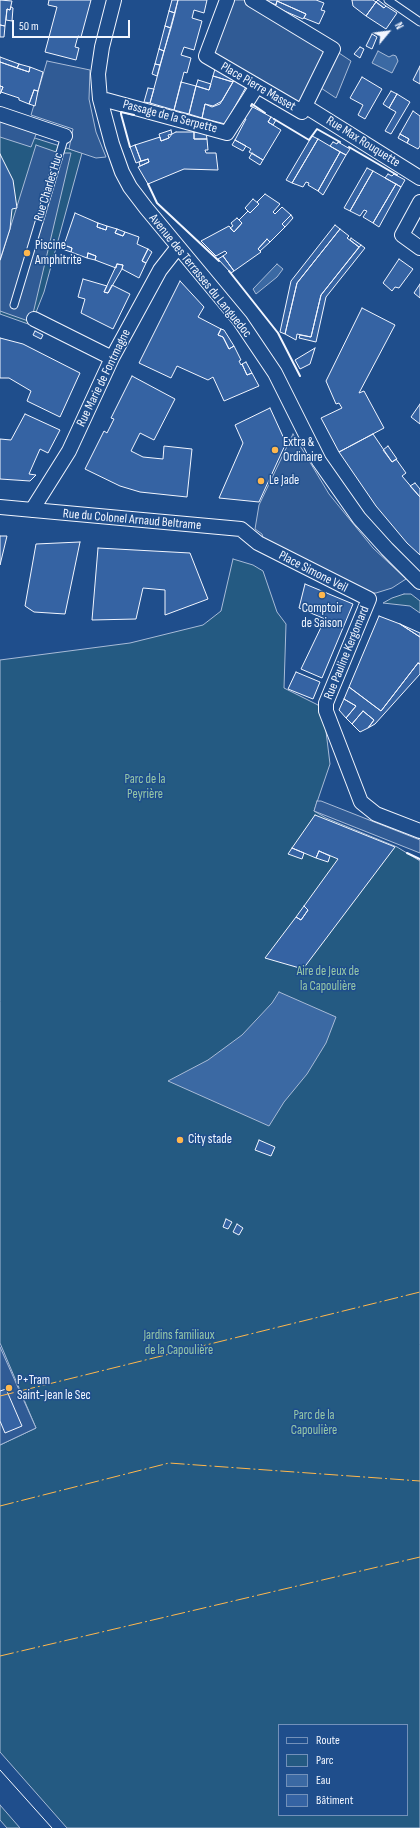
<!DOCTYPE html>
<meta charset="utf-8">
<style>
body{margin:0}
#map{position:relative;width:420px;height:1828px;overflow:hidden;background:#1f4e8c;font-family:"Sofia Sans Condensed",sans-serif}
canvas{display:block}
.legend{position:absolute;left:278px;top:1724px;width:130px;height:92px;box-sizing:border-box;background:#1f4e8c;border:1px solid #7391ba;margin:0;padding:5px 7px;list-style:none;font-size:12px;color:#f2f6ff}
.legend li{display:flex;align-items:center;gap:8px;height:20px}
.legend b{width:20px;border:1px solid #7391ba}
.north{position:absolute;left:368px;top:12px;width:40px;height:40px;-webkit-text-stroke:3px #1f4e8c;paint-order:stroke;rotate:61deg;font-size:11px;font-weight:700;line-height:16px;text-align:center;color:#f2f6ff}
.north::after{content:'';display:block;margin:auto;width:14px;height:18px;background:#f2f6ff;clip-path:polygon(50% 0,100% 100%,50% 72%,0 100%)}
.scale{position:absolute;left:12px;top:20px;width:118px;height:18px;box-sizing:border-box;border:2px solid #f2f6ff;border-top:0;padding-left:5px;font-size:12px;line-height:14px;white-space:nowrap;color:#f2f6ff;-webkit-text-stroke:3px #1f4e8c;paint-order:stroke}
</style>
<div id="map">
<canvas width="420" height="1828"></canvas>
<ul class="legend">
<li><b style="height:5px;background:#1f4e8c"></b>Route</li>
<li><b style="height:11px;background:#245a82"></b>Parc</li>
<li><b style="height:11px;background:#3b69a3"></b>Eau</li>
<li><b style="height:11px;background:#3563a3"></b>Bâtiment</li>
</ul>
<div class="north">N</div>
<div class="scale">50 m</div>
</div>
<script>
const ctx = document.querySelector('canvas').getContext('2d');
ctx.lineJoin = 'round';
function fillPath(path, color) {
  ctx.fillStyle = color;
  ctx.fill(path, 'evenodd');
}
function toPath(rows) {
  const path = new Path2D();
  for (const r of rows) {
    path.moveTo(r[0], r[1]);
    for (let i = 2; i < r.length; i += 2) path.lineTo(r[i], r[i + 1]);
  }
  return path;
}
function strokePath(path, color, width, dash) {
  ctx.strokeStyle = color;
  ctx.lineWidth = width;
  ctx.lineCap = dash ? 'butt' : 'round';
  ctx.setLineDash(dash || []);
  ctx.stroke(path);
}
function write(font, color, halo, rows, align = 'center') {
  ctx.font = font + ' "Sofia Sans Condensed",sans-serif';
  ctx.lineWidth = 3;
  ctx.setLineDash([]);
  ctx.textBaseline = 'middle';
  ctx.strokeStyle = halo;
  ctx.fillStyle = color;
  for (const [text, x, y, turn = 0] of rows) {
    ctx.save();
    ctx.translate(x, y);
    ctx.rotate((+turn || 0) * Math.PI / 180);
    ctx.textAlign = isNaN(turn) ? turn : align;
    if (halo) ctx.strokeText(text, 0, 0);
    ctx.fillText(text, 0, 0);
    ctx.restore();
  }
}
const green = toPath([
 [0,127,82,153,44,292,31,325,0,314,0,127],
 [233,559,253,565,263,571,277,612,286,624,284,688,318,705,324,715,330,764,314,811,326,818,397,847,420,861,420,1828,67,1828,0,1752,0,1445,36,1428,0,1343,0,660,130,643,203,625,221,611,233,559],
 [279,1725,407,1725,407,1815,279,1815,279,1725],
 [404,594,411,594,420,601,420,613,410,606,383,603,392,598,404,594],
 [0,1805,20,1828,7,1828,0,1820,0,1805]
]);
fillPath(green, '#245a82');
strokePath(green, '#a8bbd7', 1);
const parking = toPath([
 [227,0,248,0,332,48,302,112,207,52,227,0],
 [333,49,351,61,336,98,318,86,333,49],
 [47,61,90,70,89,99,96,132,106,157,96,158,69,149,73,129,31,115,47,61],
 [0,114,39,127,31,147,0,137,0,114],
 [36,145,59,153,71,153,31,322,0,311,0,261,36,145],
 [293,434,329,494,373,548,406,579,392,588,376,593,368,593,263,538,262,534,255,529,259,505,293,434],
 [317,801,321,801,420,840,420,853,314,811,317,801],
 [0,1347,36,1428,0,1445,0,1347]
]);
fillPath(parking, '#305b95');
strokePath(parking, '#a8bbd7', 1);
const water = toPath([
 [378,51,389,57,393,55,396,56,398,61,392,73,372,63,378,51],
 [277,264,283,269,277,277,256,294,253,289,277,264],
 [279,992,336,1017,326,1043,307,1074,284,1102,269,1126,168,1081,208,1060,242,1035,272,1003,279,992]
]);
fillPath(water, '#3b69a3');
strokePath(water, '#a8bbd7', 1);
const building = toPath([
 [0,0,12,1,10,10,7,9,5,26,0,25,0,0],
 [49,0,91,0,81,37,78,36,75,47,79,48,76,60,45,52,57,7,48,5,49,0],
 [172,0,178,0,175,13,169,11,172,0],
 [178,0,207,0,204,13,194,10,192,18,202,21,194,50,184,47,181,55,191,58,187,73,184,72,174,110,150,103,178,0],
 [265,0,316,0,324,3,321,10,325,11,319,24,304,18,306,14,277,1,276,5,265,0],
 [352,0,373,0,376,2,366,16,353,6,352,0],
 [378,0,386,6,384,8,376,2,378,0],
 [277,1,306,14,303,19,275,7,277,1],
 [376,2,384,8,386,6,397,13,386,29,366,16,376,2],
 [11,7,13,8,12,21,6,20,7,9,10,10,11,7],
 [169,11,175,13,171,28,165,26,169,11],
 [0,25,5,26,4,37,0,37,0,25],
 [165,26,171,28,164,51,159,49,165,26],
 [372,34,377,37,372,49,366,46,372,34],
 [360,47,364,49,360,58,354,54,360,47],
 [159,49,164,51,160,65,155,64,159,49],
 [0,57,19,64,17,68,0,62,0,57],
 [0,62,29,72,30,67,43,72,38,91,34,90,29,104,19,100,19,98,1,92,3,87,0,86,0,62],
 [19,64,30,67,29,72,17,68,19,64],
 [155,64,160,65,157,76,152,74,155,64],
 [420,66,420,84,413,80,420,66],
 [215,69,234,80,233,82,213,76,215,69],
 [213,76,233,82,222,101,213,106,205,104,202,118,189,114,196,86,209,90,213,76],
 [362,77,382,89,365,119,358,115,363,105,350,98,362,77],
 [198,80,211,84,209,90,196,86,198,80],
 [234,80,246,87,225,124,202,118,205,104,212,107,220,104,234,80],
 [181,82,196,86,189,114,174,110,181,82],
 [0,86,3,87,0,94,0,86],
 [148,88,154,89,150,103,144,102,148,88],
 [34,90,38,91,35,106,29,104,34,90],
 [391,91,397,94,389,108,383,104,391,91],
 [397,94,410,102,391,134,385,131,396,112,389,108,397,94],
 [251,106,271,117,268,122,281,130,263,160,249,152,251,149,235,140,246,119,244,118,251,106],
 [413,111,420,116,420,146,418,149,407,143,409,139,400,134,413,111],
 [271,117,276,120,273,125,268,122,271,117],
 [171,130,172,134,168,135,169,138,161,141,159,134,171,130],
 [176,132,194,132,194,139,207,139,208,150,205,150,206,153,216,153,218,170,184,169,148,184,138,167,149,162,148,159,141,161,135,145,160,137,161,141,169,138,172,134,176,132],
 [194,132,206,133,207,139,194,139,194,132],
 [400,134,409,139,407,143,398,138,400,134],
 [312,136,318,139,292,183,286,180,312,136],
 [318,139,340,152,318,191,308,185,309,183,306,182,303,187,292,183,318,139],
 [235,140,246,146,243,151,232,145,235,140],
 [333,142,337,144,338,142,350,149,346,155,330,146,333,142],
 [135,145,141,161,136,163,130,147,135,145],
 [340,152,346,155,323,195,318,191,340,152],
 [252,153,263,160,260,165,249,158,252,153],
 [0,154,13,180,17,208,12,209,10,229,0,260,0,154],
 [148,159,149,162,140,166,139,162,148,159],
 [367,168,373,171,350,211,344,208,367,168],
 [373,171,396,184,373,223,363,217,367,211,364,210,360,216,350,211,373,171],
 [388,174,392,176,394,174,405,180,401,187,385,178,388,174],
 [396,184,401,187,379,227,373,223,396,184],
 [265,194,280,204,273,212,275,214,282,207,291,215,282,224,285,227,270,242,267,239,258,249,261,252,234,271,223,256,227,253,225,251,216,256,201,241,229,226,234,232,242,223,239,220,248,211,250,213,259,204,257,202,265,194],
 [253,199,259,204,250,213,245,208,253,199],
 [75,213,98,223,97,227,106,230,107,226,117,229,115,233,123,236,125,232,139,237,137,244,148,249,142,261,146,263,139,278,122,269,123,265,117,264,116,268,95,260,96,256,88,253,87,258,71,252,72,248,64,245,75,213],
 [291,215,293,218,285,227,282,224,291,215],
 [237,218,242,223,234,232,230,228,233,226,231,223,237,218],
 [98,223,107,226,106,230,97,227,98,223],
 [335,225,340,229,297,283,285,334,280,332,291,281,335,225],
 [117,229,125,232,123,236,115,233,117,229],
 [340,229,349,236,347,238,359,247,321,295,311,337,297,334,296,340,285,334,297,283,340,229],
 [351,238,361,245,359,247,350,240,351,238],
 [267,239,270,242,260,251,258,249,267,239],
 [64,245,72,248,71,252,62,249,64,245],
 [361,245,365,248,326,297,316,342,299,338,300,335,311,337,321,295,361,245],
 [148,249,152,252,146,263,142,261,148,249],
 [88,253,96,256,95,260,87,258,88,253],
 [223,256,234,271,231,273,218,259,223,256],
 [399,259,413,269,399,288,395,287,392,291,383,283,399,259],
 [117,264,123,265,122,269,108,293,104,292,117,264],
 [83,279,107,286,104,292,108,293,112,285,130,294,113,329,81,313,85,299,78,297,83,279],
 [180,281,204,307,198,317,221,329,218,335,223,337,229,349,234,346,241,360,239,361,241,365,242,364,247,375,252,373,259,386,224,401,213,377,208,380,177,366,171,378,139,363,180,281],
 [420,284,420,298,414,293,420,284],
 [362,308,395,325,359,393,364,391,384,428,339,452,321,418,342,408,339,403,336,404,326,381,362,308],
 [221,329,224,330,234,346,229,349,223,337,218,335,221,329],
 [35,331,43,335,41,339,33,335,35,331],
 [0,338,23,344,80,373,60,417,27,401,31,391,9,378,0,378,0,338],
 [315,348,310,364,300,369,295,360,315,348],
 [246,362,252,373,247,375,242,364,246,362],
 [132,376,175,399,154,440,140,433,131,451,143,457,163,459,164,446,192,449,187,497,140,492,120,486,85,469,104,431,107,433,114,419,111,418,132,376],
 [420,404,420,424,411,417,420,404],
 [270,408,286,443,259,502,219,498,243,443,235,425,270,408],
 [25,414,60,430,48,453,40,449,29,474,36,475,30,481,0,479,0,439,11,440,25,414],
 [373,434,392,462,396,459,406,473,402,476,420,497,420,555,407,543,376,506,339,452,373,434],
 [388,446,397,459,392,462,383,450,388,446],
 [415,483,420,489,420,497,410,486,415,483],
 [0,536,7,536,0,565,0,536],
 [80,542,65,614,34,612,25,606,36,544,80,542],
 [98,548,190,553,208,599,165,615,165,590,143,588,136,619,92,620,98,548],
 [305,584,353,604,322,678,301,669,325,619,299,608,305,584],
 [379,616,400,624,420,637,420,664,418,663,381,711,349,687,379,616],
 [400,624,420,633,420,637,400,624],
 [418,663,420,664,420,674,375,724,368,728,374,720,363,711,352,724,346,718,356,706,344,699,349,687,381,711,418,663],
 [296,672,320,682,313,699,288,689,296,672],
 [344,699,356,706,346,718,339,710,344,699],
 [363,711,374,720,368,728,360,732,352,724,363,711],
 [315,815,395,847,303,969,265,958,296,917,301,920,308,910,304,906,338,859,319,851,316,858,292,848,315,815],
 [292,848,304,853,302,859,288,854,292,848],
 [319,851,330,856,328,862,316,858,319,851],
 [304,906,308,910,301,920,296,917,304,906],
 [259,1140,275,1147,271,1156,255,1150,259,1140],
 [226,1219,232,1222,228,1229,223,1227,226,1219],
 [237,1224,243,1228,239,1235,233,1232,237,1224],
 [6,1389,22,1426,5,1433,0,1421,0,1391,6,1389]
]);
fillPath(building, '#3563a3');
strokePath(building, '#f2f6ff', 1);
const lane = toPath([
 [388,0,420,22],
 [14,305,65,136]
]);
const street = toPath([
 [114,0,102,47,98,74,99,87,100,99,112,144,122,172,130,187,146,208,240,321,275,373,319,461,359,518,387,549,420,582],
 [227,0,206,56,302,112,333,49,252,0],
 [106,100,227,133,257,86],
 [305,106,420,178],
 [0,114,65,136],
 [420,202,402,235,420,248],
 [34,319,112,358],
 [0,507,241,529,258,543,369,599,326,703,326,711,361,802,376,814,420,831],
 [32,510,69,451,112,358,160,270,178,247]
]);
strokePath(lane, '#f2f6ff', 9);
strokePath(street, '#f2f6ff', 16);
strokePath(lane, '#1f4e8c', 7);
strokePath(street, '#1f4e8c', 14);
strokePath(toPath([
 [0,1770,52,1828]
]), '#f2f6ff', 1);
strokePath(toPath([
 [251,106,252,104,265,113],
 [274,119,309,140,317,129,340,142],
 [130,147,121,114,121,112,134,115],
 [349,147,397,175],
 [148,184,157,203,219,261],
 [229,271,278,333,300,376],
 [407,853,420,859]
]), '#f2f6ff', 2);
strokePath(toPath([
 [0,1396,420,1292],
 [0,1506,169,1463,420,1481],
 [0,1656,420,1557]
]), '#ffb74d', 1, [14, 3, 2, 3]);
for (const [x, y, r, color] of [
 [27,253,4,"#ffb74d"],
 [275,450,4,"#ffb74d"],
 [261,481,4,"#ffb74d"],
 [322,595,4,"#ffb74d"],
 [180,1140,4,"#ffb74d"],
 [9,1388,4,"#ffb74d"]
]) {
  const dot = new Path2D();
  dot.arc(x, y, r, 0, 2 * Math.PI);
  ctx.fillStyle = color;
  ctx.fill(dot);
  strokePath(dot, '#1f4e8c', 1.5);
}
write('13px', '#f2f6ff', '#1f4e8c', [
 ["Place Pierre Masset",258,87,30],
 ["Passage de la Serpette",170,117,15],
 ["Rue Max Rouquette",363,142,32],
 ["Rue Charles Huc",49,187,-73],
 ["Avenue des Terrasses du Languedoc",200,276,51],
 ["Rue Marie de Fontmagne",104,378,-64],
 ["Rue du Colonel Arnaud Beltrame",132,520,5],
 ["Place Simone Veil",313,572,27],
 ["Rue Pauline Kergomard",347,653,-68]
]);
write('13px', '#f2f6ff', '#1f4e8c', [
 ["Piscine",35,246],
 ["Amphitrite",35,261],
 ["Extra &",283,443],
 ["Ordinaire",283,458],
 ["Le Jade",269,481],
 ["Comptoir",322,609,"center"],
 ["de Saison",322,624,"center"],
 ["City stade",188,1140],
 ["P+Tram",17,1381],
 ["Saint-Jean le Sec",17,1396]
], 'left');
write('13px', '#97c8a6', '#1f4e8c', [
 ["Parc de la",145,780],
 ["Peyrière",145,795],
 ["Aire de Jeux de",328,972],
 ["la Capoulière",328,987],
 ["Jardins familiaux",179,1336],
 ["de la Capoulière",179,1351],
 ["Parc de la",314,1416],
 ["Capoulière",314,1431]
]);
</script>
